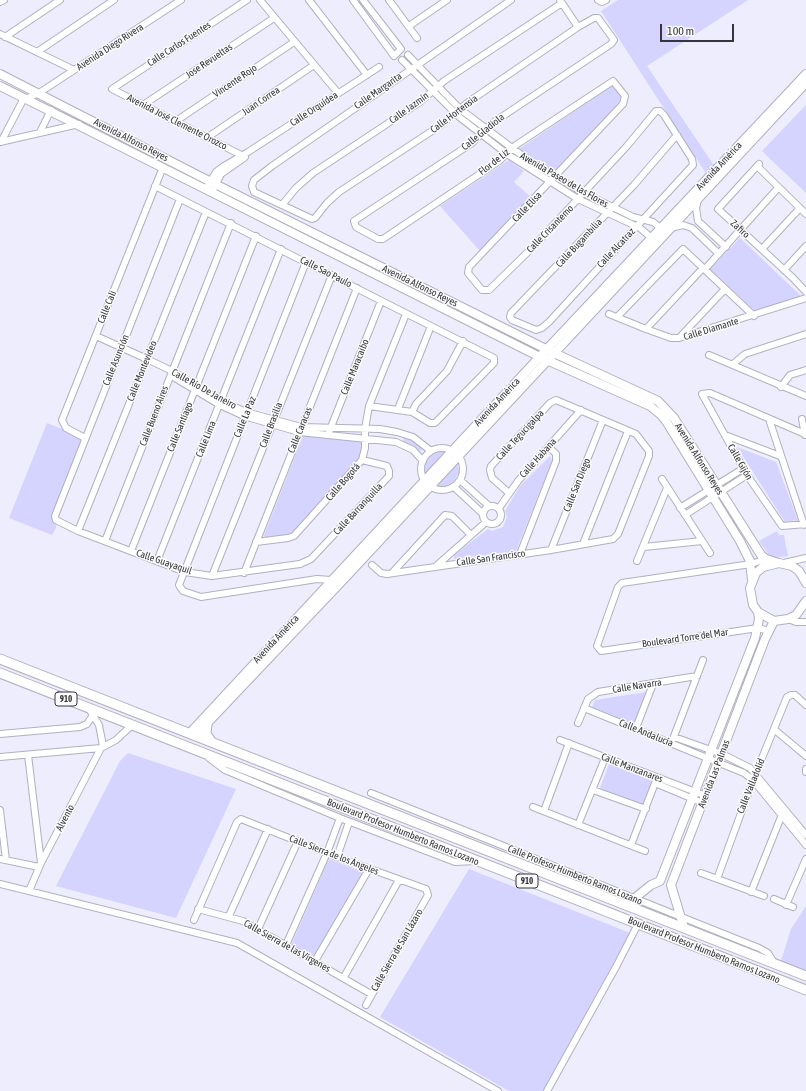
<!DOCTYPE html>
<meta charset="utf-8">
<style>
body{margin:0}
#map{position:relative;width:806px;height:1091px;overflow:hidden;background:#ededfe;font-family:"Asap Condensed",sans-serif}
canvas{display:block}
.scale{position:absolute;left:660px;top:24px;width:74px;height:18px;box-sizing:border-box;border:2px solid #36353c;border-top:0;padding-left:5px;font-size:12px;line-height:14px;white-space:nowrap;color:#36353c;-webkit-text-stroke:3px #fcfcfc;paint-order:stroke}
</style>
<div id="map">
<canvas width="806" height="1091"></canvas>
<div class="scale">100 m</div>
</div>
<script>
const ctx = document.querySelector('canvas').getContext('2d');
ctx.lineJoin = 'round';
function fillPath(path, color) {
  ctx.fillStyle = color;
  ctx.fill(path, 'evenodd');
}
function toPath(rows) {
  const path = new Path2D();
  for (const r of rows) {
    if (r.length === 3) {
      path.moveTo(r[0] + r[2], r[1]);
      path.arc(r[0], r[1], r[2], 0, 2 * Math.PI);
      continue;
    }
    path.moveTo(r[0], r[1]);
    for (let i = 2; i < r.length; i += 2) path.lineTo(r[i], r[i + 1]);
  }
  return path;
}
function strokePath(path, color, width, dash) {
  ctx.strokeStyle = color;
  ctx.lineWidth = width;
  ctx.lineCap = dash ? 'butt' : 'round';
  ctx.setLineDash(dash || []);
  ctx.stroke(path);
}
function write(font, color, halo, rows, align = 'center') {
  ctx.font = font + ' "Asap Condensed",sans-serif';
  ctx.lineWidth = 3;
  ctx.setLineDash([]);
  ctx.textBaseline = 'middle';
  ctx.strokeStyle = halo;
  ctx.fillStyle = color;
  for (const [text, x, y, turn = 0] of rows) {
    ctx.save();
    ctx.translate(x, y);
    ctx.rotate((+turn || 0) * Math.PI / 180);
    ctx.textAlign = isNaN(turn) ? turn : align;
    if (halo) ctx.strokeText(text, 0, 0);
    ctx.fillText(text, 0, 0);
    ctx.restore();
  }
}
fillPath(toPath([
 [618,0,748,0,647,66,715,167,707,175,601,11],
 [613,85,623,98,556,174,519,149],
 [806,105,806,193,762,151],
 [509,160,524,171,514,182,532,198,480,251,440,206],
 [740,238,801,296,755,311,710,269],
 [47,423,85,438,55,515,56,528,52,535,9,518],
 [303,436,363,441,361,456,356,467,293,535,267,540,264,535],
 [405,437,420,446,422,448,420,452,402,442],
 [737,447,776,462,798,520,785,522],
 [436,451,446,451,425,474,423,467,425,459],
 [550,456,552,461,516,551,454,559,454,555,488,529,492,531,503,527,507,517,505,511,520,486],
 [458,463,459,472,454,481,446,486,437,486],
 [777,531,779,535,784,535,788,556,771,558,759,541],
 [647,692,635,724,592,707,595,700],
 [128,753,236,789,176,918,56,886,120,761],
 [609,764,653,781,644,806,600,788],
 [329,859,363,872,314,958,291,945],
 [469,869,630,933,543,1091,509,1091,380,1017],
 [806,906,806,970,781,961,791,929]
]), '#d5d3ff');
const street = toPath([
 [260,0,338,93],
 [309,0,367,75],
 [353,0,394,56,401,49,363,0],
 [389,0,417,38],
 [511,0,272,166,254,180,252,186,254,192,312,219,315,218,327,203,339,192,441,125,467,103,578,27,594,18,598,18,614,40,611,44,491,124,472,143,354,221,356,227,378,239,383,239,499,161,516,145,613,81,625,96,623,104,469,267,468,273,482,290,489,290,534,246,627,146,656,111,660,111,664,115,692,159,693,165,549,322,542,328,536,330,512,320,510,317,511,313,634,185,677,135],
 [560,0,578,27],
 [598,0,602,2,606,0],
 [0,2,4,0],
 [409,26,447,0],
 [0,34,74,70],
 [5,37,60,0],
 [37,52,114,0],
 [408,55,460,109,532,163,584,193,633,217,653,222,664,231],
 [402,60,458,116,507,154,578,199,640,228,655,241],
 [143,105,274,18],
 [176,121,294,42],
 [40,132,51,110],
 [208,137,314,65],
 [0,142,79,124],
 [1,142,23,100,39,93,181,0],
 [245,157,112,89,247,0],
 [759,164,718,209,793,278,806,292],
 [757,166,806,214],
 [155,186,494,358,494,363,435,423,430,423,412,412,369,406],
 [206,189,216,172,224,166,248,152,379,67],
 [212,192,221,174,244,158],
 [180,199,55,516,56,520,78,531,185,572,212,576,300,564,311,559,389,476,389,471,387,466,362,460],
 [698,200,696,208,698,221,726,247],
 [282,205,296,188,313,173,420,102,444,81,562,3],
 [671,228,683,225,692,228,719,254],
 [762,249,800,208],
 [306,262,179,585,183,591,201,597,317,579,331,580],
 [705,269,778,188],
 [784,270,806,246],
 [609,314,646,329,671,338,679,338,806,298],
 [617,317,683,249,754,316],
 [646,329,703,268],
 [96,336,147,359,172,371,221,401,246,412,301,427,380,429,397,432,413,437,431,451],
 [680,337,725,289],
 [709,355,806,396],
 [733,364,745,354,806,334],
 [175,378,220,405,244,416,299,432,396,442,413,450,423,461],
 [781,387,790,375,806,370],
 [398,409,431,326],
 [412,412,416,404,447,371,463,341],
 [769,419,804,525],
 [802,419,805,435],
 [329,432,381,301],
 [805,434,710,393,702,394,747,475,782,526,806,524],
 [725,435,780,456],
 [85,438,66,428,62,420,163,167],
 [442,469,21],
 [662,479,710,553],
 [460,480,489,506],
 [454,487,483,514],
 [492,515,9],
 [499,508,518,481,581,410],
 [680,508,744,468],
 [685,515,747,475],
 [78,531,206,212],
 [105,541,231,223],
 [256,542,288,538,294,536,362,460,365,448,365,429,369,406,406,314],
 [583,544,628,431],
 [644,547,702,541],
 [551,550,603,420],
 [131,551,256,236],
 [520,554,556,461,556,454,549,447],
 [766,559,751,564,622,583,618,587,597,646,601,651,758,628,769,631],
 [157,561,281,249],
 [637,561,667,488],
 [784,563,806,558],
 [372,565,381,573,387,574,551,550,613,539,618,534,649,456,649,451,636,434,556,400,550,403,491,466,490,470,492,478,509,493],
 [435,567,486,522],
 [244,573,357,288],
 [392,573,445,515,452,516,471,535],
 [212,576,332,275],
 [788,619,796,622,806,622],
 [584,708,744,773,753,780,806,845],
 [91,712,99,725,103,746],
 [578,723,588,699,598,692,697,676],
 [636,728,653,684],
 [775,730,806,756],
 [0,734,80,727,87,724,93,715],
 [674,737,722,754,750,768,806,835],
 [673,739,703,660],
 [560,740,706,796],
 [28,755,41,863],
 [0,757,101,748],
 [209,758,225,770,340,818,455,862,476,861],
 [806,769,806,772],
 [593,790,646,809],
 [371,793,759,948,768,953,774,963],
 [533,807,645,851],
 [0,810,6,860],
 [544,811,569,743],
 [578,825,605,758],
 [631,845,655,783,703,803],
 [337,857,349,822],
 [0,859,39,867],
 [701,873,764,896],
 [717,879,753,780,787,697,791,695,795,695,806,705],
 [0,884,237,943,498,1091],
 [29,891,41,863,101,748,116,740,132,725],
 [751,892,781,817],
 [774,899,793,907],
 [786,905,806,859],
 [198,909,243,921,371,994],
 [229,916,268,829],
 [194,920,237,822,241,819,337,857,426,889,428,895,366,1005],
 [258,929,298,841],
 [286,945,327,853,340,818],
 [315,961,369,869],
 [344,977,399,880],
 [547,1091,617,965,638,924]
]);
const secondary = toPath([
 [0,74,215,184,554,353,658,401,674,418,761,555,766,559,779,563],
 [0,86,540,357,650,406,661,415,666,421,740,541,750,561,752,580],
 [806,583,799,571,792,566,779,563,763,567,756,573,750,588,753,605,758,612,774,621,788,619,796,615,806,601],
 [190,733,547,349,806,74],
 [196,735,344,579,806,83],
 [626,905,651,885,660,881,755,638,759,619,758,612],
 [684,928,671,885,765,639,774,621]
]);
const primary = toPath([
 [0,659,806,976],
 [0,673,806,990],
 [207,724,206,734,211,741]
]);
strokePath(street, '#b0b0c0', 8);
strokePath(secondary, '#b0b0c0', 10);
strokePath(primary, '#b0b0c0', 11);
strokePath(street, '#fff', 6);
strokePath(secondary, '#fff', 8);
strokePath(primary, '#fff', 9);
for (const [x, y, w] of [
 [66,699,22],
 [527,881,22]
]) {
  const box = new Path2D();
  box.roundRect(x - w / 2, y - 7, w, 14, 3);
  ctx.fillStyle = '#fcfcfc';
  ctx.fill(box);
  strokePath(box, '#36353c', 1);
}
write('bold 9px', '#36353c', null, [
 ["910",66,699],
 ["910",527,881]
]);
write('10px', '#36353c', '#fcfcfc', [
 ["Calle Carlos Fuentes",179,44,-33],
 ["Avenida Diego Rivera",110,47,-33],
 ["Jose Revueltas",209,61,-34],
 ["Vincente Rojo",235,81,-34],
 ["Calle Margarita",378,91,-35],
 ["Juan Correa",261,101,-34],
 ["Calle Jazmín",409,108,-36],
 ["Calle Orquídea",314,109,-33],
 ["Calle Hortensia",454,114,-37],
 ["Avenida José Clemente Orozco",177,122,27],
 ["Calle Gladiola",483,132,-39],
 ["Avenida Alfonso Reyes",131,140,27],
 ["Flor de Liz",494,162,-38],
 ["Avenida América",719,166,-47],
 ["Avenida Paseo de las Flores",564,180,30],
 ["Calle Elisa",527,207,-46],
 ["Calle Crisantemo",550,229,-46],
 ["Zafiro",740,229,42],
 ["Calle Bugambilia",579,243,-47],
 ["Calle Alcatraz",616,248,-47],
 ["Calle Sao Paulo",326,272,27],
 ["Avenida Alfonso Reyes",420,286,26],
 ["Calle Cali",107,307,-68],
 ["Calle Diamante",711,329,-17],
 ["Calle Asunción",116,360,-68],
 ["Calle Maracaibo",355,367,-68],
 ["Calle Montevideo",142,371,-68],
 ["Calle Río De Janeiro",204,389,29],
 ["Avenida América",497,402,-47],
 ["Calle Bueno Aires",154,416,-69],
 ["Calle La Paz",245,417,-68],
 ["Calle Brasilia",271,425,-69],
 ["Calle Santiago",180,427,-68],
 ["Calle Caracas",300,430,-68],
 ["Calle Tegucigalpa",520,435,-47],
 ["Calle Lima",206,439,-68],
 ["Calle Habana",538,458,-48],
 ["Avenida Alfonso Reyes",699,459,58],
 ["Calle Gijón",740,462,60],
 ["Calle Bogotá",343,482,-49],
 ["Calle San Diego",577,485,-68],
 ["Calle Barranquilla",358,509,-47],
 ["Calle San Francisco",491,558,-8],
 ["Calle Guayaquil",164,562,19],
 ["Boulevard Torre del Mar",685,638,-8],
 ["Avenida América",276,639,-47],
 ["Calle Navarra",637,686,-9],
 ["Calle Andalucía",646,733,22],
 ["Calle Manzanares",632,768,21],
 ["Avenida Las Palmas",714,774,-69],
 ["Calle Valladolid",751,786,-68],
 ["Alvento",65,818,-62],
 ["Boulevard Profesor Humberto Ramos Lozano",403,832,22],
 ["Calle Sierra de los Ángeles",334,855,21],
 ["Calle Profesor Humberto Ramos Lozano",575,875,22],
 ["Calle Sierra de las Vírgenes",287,946,29],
 ["Calle Sierra de San Lázaro",397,950,-60],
 ["Boulevard Profesor Humberto Ramos Lozano",704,950,22]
]);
</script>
